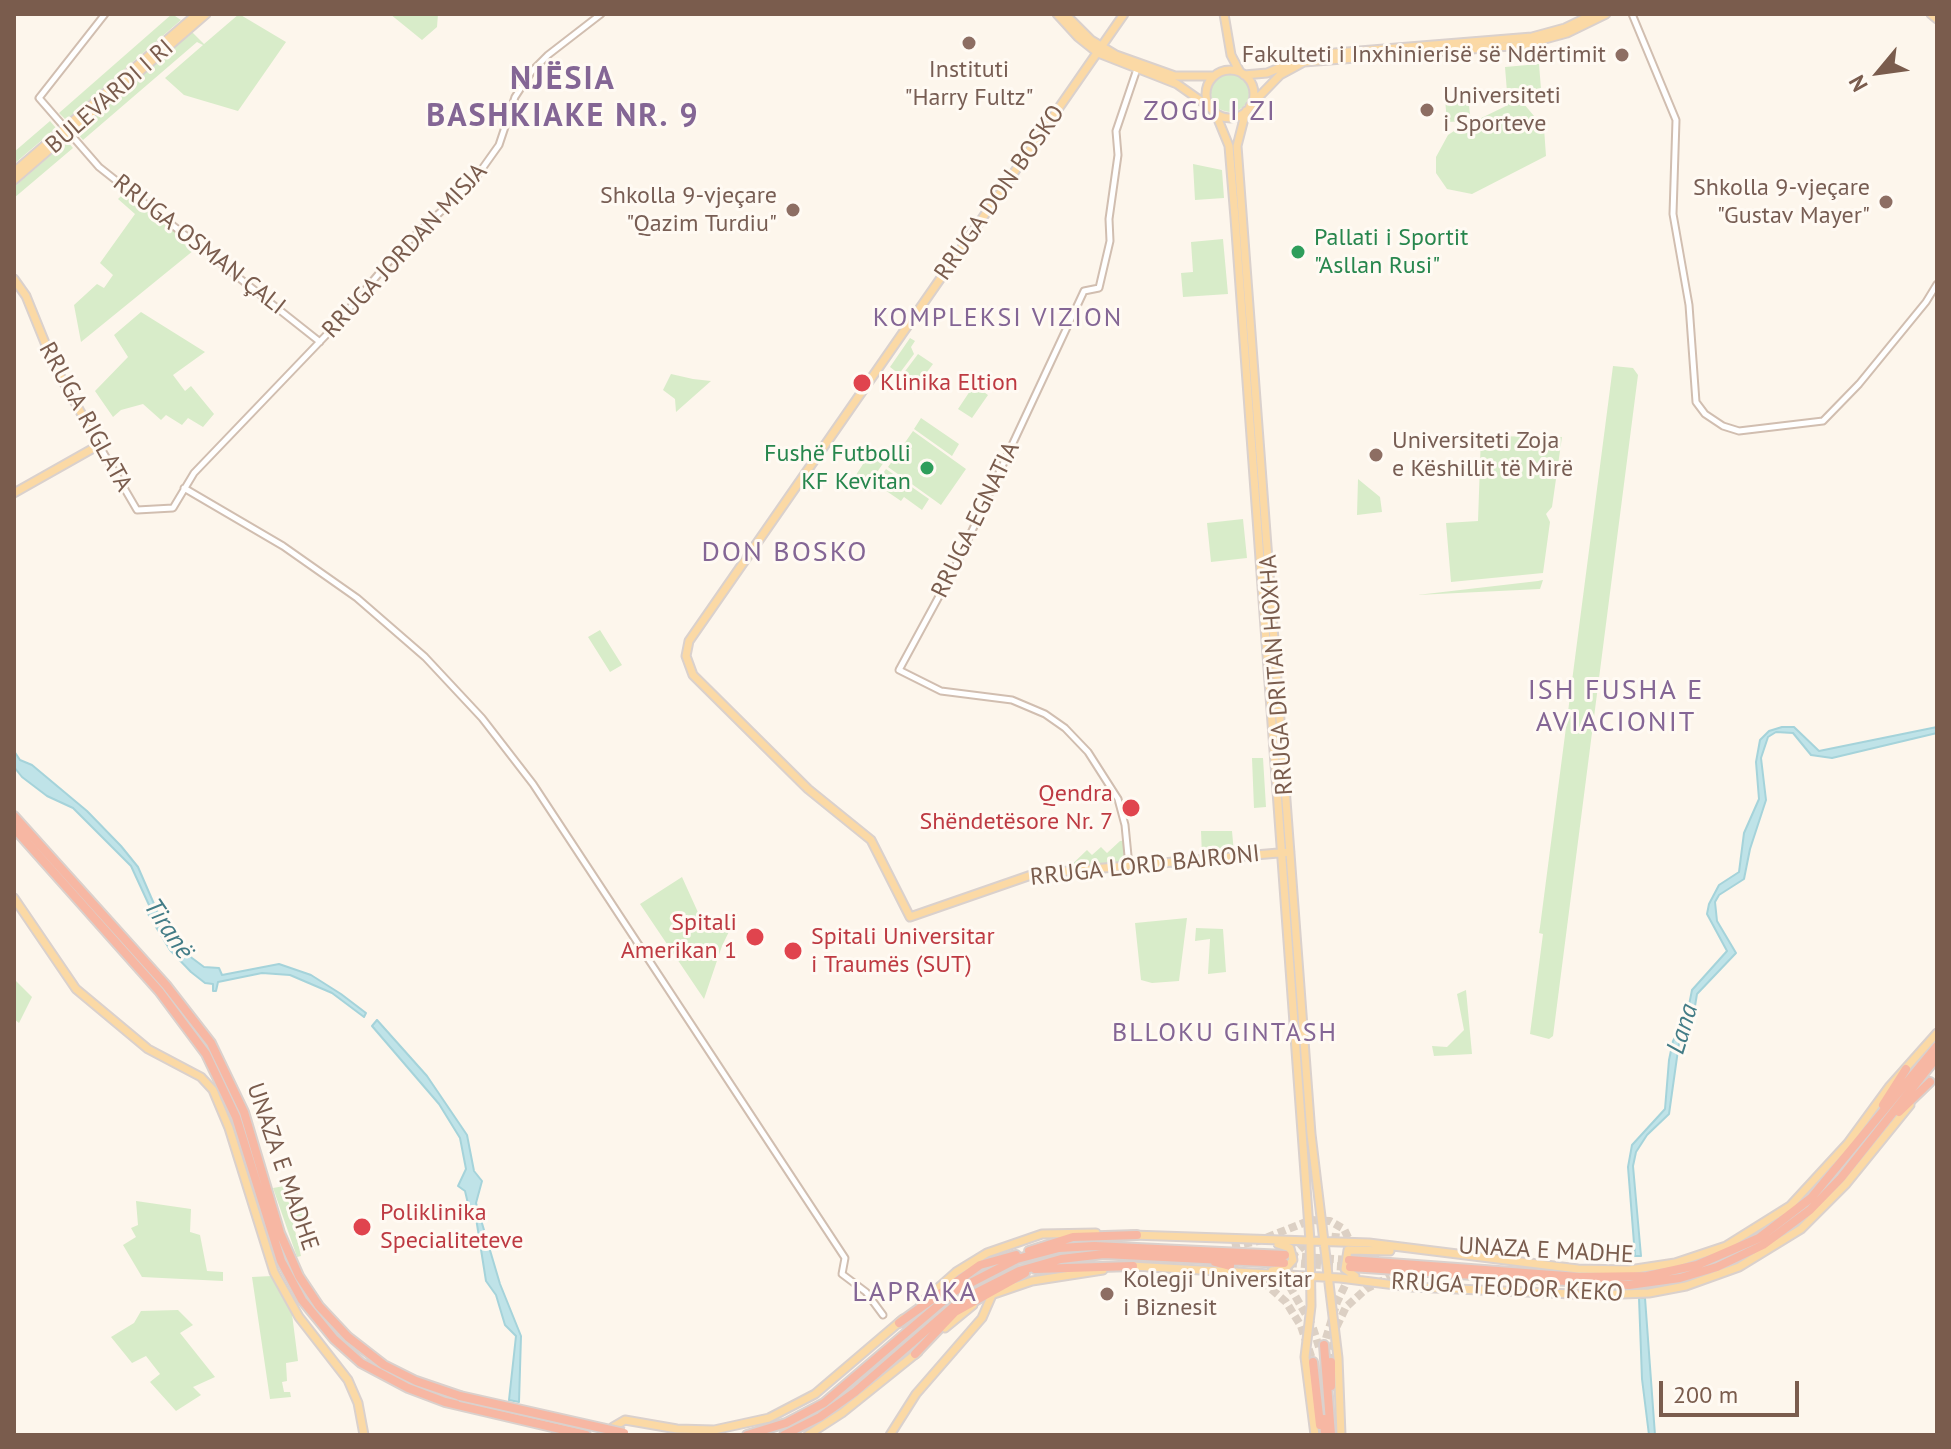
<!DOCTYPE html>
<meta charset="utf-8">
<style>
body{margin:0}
#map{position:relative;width:1951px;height:1449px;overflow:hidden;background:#fdf6ec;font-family:"PT Sans",sans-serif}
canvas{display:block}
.frame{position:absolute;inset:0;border:16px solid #7a5c4d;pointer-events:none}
.north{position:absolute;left:1839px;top:32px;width:80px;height:80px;-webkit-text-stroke:6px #fffaf3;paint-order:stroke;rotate:241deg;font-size:22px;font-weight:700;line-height:32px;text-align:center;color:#7a5c4d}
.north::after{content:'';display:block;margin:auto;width:28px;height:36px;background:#7a5c4d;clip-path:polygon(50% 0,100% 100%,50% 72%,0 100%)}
.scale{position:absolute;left:1659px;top:1381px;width:140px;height:36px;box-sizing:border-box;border:4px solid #7a5c4d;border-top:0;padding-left:10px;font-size:24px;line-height:28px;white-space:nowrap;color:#7a5c4d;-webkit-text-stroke:6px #fffaf3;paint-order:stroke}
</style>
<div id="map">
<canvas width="1951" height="1449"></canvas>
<div class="frame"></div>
<div class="north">N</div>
<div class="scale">200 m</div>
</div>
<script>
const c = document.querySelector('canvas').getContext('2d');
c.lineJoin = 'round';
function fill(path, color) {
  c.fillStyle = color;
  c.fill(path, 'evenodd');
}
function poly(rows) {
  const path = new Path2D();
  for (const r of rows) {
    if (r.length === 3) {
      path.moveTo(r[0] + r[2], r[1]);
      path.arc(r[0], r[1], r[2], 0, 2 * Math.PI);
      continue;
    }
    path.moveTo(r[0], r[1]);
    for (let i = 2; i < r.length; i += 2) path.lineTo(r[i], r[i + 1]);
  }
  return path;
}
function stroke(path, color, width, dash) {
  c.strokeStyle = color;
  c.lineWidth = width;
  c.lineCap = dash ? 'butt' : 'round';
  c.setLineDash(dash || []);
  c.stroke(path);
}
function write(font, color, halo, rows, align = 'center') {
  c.font = font + ' "PT Sans",sans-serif';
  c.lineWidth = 6;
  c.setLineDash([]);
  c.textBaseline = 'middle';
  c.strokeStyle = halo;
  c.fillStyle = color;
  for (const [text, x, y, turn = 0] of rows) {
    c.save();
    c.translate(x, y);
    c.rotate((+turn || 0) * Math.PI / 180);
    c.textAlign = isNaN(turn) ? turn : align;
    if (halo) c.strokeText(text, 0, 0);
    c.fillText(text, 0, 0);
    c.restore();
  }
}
fill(poly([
 [172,14,181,20,66,120,59,113],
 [239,14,286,42,238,111,184,95,165,78,203,45,197,42,83,140,76,132,192,32,204,44],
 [390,14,438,14,437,27,422,40],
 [1539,64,1541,89,1507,92,1505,67],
 [1230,93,19],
 [1468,97,1471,123,1508,105,1507,99,1519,98,1544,128,1546,156,1472,194,1447,189,1436,173,1436,157,1448,135,1469,121,1447,122,1445,99],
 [50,121,56,128,14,164,14,152],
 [67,141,73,148,14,198,14,187],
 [1193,164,1222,170,1224,198,1195,200],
 [127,190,199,246,81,342,74,305,97,284,104,288,113,275,100,263,135,214,118,199],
 [1223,239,1228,294,1183,297,1181,273,1193,272,1191,242],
 [141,312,205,352,173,375,185,391,191,386,214,414,203,427,188,418,182,425,166,415,161,420,143,404,121,410,113,417,95,391,128,357,114,335],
 [910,338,915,341,911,347,914,354,899,374,890,367],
 [918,354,933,364,918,384,903,374],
 [1613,366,1633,368,1638,375,1553,1036,1549,1039,1530,1034,1543,934,1539,933,1540,927],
 [671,374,693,379,711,381,676,412,675,399,663,390],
 [974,385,988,395,972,418,958,409],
 [921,418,959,444,952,456,914,429],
 [913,431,966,469,941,505,888,467],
 [1481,436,1562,437,1552,507,1546,514,1550,522,1543,573,1451,582,1446,523,1478,521],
 [872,450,886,459,869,484,856,475],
 [886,469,929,499,922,510,904,497,901,501,876,484],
 [1358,479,1380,497,1382,512,1357,515],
 [1243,519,1247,558,1211,562,1207,523],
 [1543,580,1540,589,1417,595,1538,581],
 [600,630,622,665,610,672,588,637],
 [1252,758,1263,758,1266,807,1254,808],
 [1201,831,1232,831,1234,853,1202,856],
 [1127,840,1129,866,1065,871,1087,850,1092,855,1101,847,1107,853,1120,841],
 [682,877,706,930,722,925,721,919,738,913,722,946,704,999,640,904],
 [1187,918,1179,981,1152,983,1141,980,1135,923],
 [1196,928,1223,929,1226,972,1208,974,1210,939,1195,941],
 [14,979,32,997,19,1023,14,1019],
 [1466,990,1472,1054,1434,1056,1432,1046,1447,1047,1464,1030,1457,994],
 [296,1184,303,1220,293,1222,301,1256,297,1257,273,1188],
 [136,1201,191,1209,190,1232,200,1235,207,1271,223,1272,223,1281,142,1277,123,1245,136,1237,131,1228,138,1225],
 [272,1276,292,1314,298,1361,286,1363,287,1381,282,1382,284,1392,290,1392,291,1397,270,1399,252,1277],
 [178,1310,193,1325,180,1333,215,1377,193,1387,201,1395,176,1411,150,1382,160,1374,146,1356,132,1363,111,1337,134,1323,141,1311]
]), '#d8ecc9');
const water = poly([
 [1782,727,1794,727,1819,751,1937,727,1937,733,1832,758,1811,755,1793,733,1776,732,1768,737,1761,758,1766,800,1750,849,1744,879,1719,895,1715,902,1717,921,1736,953,1697,994,1693,1018,1679,1043,1669,1114,1647,1135,1636,1152,1633,1166,1641,1256,1635,1256,1628,1167,1632,1145,1665,1109,1669,1060,1673,1041,1687,1015,1692,990,1727,951,1707,914,1709,904,1719,885,1739,872,1744,833,1759,799,1756,762,1760,740,1769,731,1782,727],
 [14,751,20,760,32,765,87,811,121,846,138,867,161,920,178,945,192,958,204,967,219,968,222,975,279,964,311,975,341,994,366,1013,364,1017,332,993,290,975,262,973,218,982,216,991,213,991,213,984,205,983,191,972,170,950,148,914,149,905,131,866,73,808,47,796,22,777,14,767,14,751],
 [377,1020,427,1076,467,1135,474,1171,482,1181,476,1203,500,1284,521,1336,519,1402,509,1400,516,1336,505,1325,496,1295,486,1281,476,1218,470,1212,465,1191,458,1186,466,1169,460,1138,439,1104,372,1026,377,1020],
 [1639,1298,1645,1298,1655,1435,1649,1435,1642,1379,1639,1298]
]);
fill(water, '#bfe3e8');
stroke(water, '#a5d3da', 2);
stroke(poly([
 [1232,1246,1258,1241,1311,1220,1330,1221,1344,1229,1355,1252,1353,1269,1337,1302,1324,1345],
 [1290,1256,1349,1260],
 [1289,1263,1350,1267],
 [1230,1266,1261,1280,1286,1302,1301,1326,1313,1362],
 [1319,1347,1312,1325,1290,1287,1289,1268,1295,1253,1309,1241,1324,1236,1344,1238,1380,1254],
 [1331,1362,1335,1330,1346,1307,1366,1289,1390,1277]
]), '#dcd0c4', 8, [8, 4]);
const minor = poly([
 [105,14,39,98,99,167,320,342],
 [1632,14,1676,120,1673,214,1689,305,1696,402,1705,414,1723,426,1739,431,1823,421,1859,384,1926,302,1937,284],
 [99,445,137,510,173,508,194,473,331,330,399,250,472,183,499,145,515,97,532,71,548,55,601,14],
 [184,488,283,546,357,598,425,657,482,718,533,784,845,1258,842,1274,866,1292,883,1315],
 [1129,866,1125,825,1118,799,1088,752,1065,728,1045,714,1012,700,941,691,899,670,956,565,1084,291,1099,288,1110,241,1109,219,1118,155,1116,131,1137,69]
]);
const major = poly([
 [1057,14,1078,37,1098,53,1177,84,1211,108],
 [1065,14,1091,40,1116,55,1175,76,1214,76],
 [1124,14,689,641,686,656,693,675,808,789,871,840,910,917,1034,874,1290,852],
 [1224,14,1231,55,1240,72],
 [1931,14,1937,19],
 [1230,94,24],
 [1244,75,1267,73,1310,55,1532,37,1565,28,1594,14],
 [1250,106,1280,75,1304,62,1523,45,1567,33,1606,14],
 [1246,111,1237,146,1311,1134,1338,1358,1341,1435],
 [1215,112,1229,146,1235,218,1310,1241,1311,1306,1305,1357,1315,1435],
 [14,172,197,14],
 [14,180,206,14],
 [14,279,26,296,54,365,99,445,14,493],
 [14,898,76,989,148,1049,201,1077,213,1090,229,1128,274,1272,299,1317,348,1380,358,1403,364,1435],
 [1132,1235,1369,1243,1578,1269,1629,1270,1675,1263,1726,1246,1790,1206,1848,1143,1889,1087,1937,1033],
 [1131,1266,1340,1278,1411,1287,1595,1295,1649,1293,1686,1286,1739,1267,1801,1229,1846,1184,1910,1105],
 [1272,1271,1285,1269,1293,1260,1290,1248,1278,1244],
 [1355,1276,1345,1269,1348,1250,1390,1251],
 [994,1294,1032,1281,1103,1270],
 [921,1303,956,1272,987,1253,1042,1234,1096,1233],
 [945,1328,973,1305],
 [609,1435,613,1427,625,1420,677,1429,714,1430,769,1418,815,1394,903,1319],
 [808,1435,842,1413,918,1352],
 [890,1435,916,1394,982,1318,992,1295]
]);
const highway = poly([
 [14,816,166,985,211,1043,244,1112,280,1233,299,1276,319,1306,348,1337,384,1365,416,1381,460,1396],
 [14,828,159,991,206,1054,236,1117,281,1261,302,1300,334,1339,361,1363,408,1388,445,1402,586,1435],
 [1883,1105,1906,1069],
 [1899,1112,1930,1082],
 [1029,1251,1073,1237,1137,1235],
 [1349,1260,1579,1277,1647,1276,1697,1265,1759,1238,1811,1198,1937,1046],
 [1215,1262,1230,1266],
 [1350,1267,1629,1285,1680,1278,1717,1267,1763,1245,1810,1210,1841,1178,1937,1057],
 [1035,1269,1133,1266],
 [899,1323,980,1265,1016,1255],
 [1324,1345,1331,1435],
 [915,1354,955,1312,1025,1273],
 [1313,1362,1320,1425],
 [1331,1362,1331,1386],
 [1324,1419,1325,1435],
 [747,1435,786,1423,824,1403,955,1291,1017,1259,1059,1248,1094,1246,1285,1255],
 [784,1435,820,1417,855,1392,960,1301,1019,1271,1061,1259,1104,1254,1284,1263]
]);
stroke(minor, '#d1beb0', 9);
stroke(major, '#dad1cd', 11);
stroke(highway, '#dad1cd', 12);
stroke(minor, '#fff', 5);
stroke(major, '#fbd9a5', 7);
stroke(highway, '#f7b7a3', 8);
const highwayBridge = poly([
 [460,1396,624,1433]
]);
stroke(highwayBridge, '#dad1cd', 12, []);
stroke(highwayBridge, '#f7b7a3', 8);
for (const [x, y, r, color] of [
 [969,43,8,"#8d6e63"],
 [1622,55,8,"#8d6e63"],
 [1427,110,8,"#8d6e63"],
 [1886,202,8,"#8d6e63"],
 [793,210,8,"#8d6e63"],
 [1298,252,8,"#2e9e5b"],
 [862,383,10,"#e0444e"],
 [1376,455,8,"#8d6e63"],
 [927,468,8,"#2e9e5b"],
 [1131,808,10,"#e0444e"],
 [755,937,10,"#e0444e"],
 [793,951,10,"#e0444e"],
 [362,1227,10,"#e0444e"],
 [1107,1294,8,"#8d6e63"]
]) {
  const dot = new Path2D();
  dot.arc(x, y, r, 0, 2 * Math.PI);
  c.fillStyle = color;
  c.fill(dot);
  stroke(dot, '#fffaf3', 3);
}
write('24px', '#785e54', '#fffaf3', [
 ["Fakulteti i Inxhinierisë së Ndërtimit",1606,55],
 ["Instituti",969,70,"center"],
 ["\"Harry Fultz\"",969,98,"center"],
 ["Universiteti",1443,96,"left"],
 ["i Sporteve",1443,124,"left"],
 ["Shkolla 9-vjeçare",1870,188],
 ["\"Gustav Mayer\"",1870,216],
 ["Shkolla 9-vjeçare",777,196],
 ["\"Qazim Turdiu\"",777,224],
 ["Universiteti Zoja",1392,441,"left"],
 ["e Këshillit të Mirë",1392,469,"left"],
 ["Kolegji Universitar",1123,1280,"left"],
 ["i Biznesit",1123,1308,"left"]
], 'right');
write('24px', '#7a5c4d', '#fffaf3', [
 ["BULEVARDI I RI",110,97,-41],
 ["RRUGA DON BOSKO",1000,193,-55],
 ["RRUGA OSMAN ÇALI",199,245,38],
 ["RRUGA JORDAN MISJA",405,251,-47],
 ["RRUGA RIGLATA",85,417,61],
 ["RRUGA EGNATIA",976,520,-64],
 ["RRUGA DRITAN HOXHA",1277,675,-94],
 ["RRUGA LORD BAJRONI",1145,866,-6],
 ["UNAZA E MADHE",282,1167,71],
 ["UNAZA E MADHE",1546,1251,3],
 ["RRUGA TEODOR KEKO",1507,1288,3]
]);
write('24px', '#27864d', '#fffaf3', [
 ["Pallati i Sportit",1314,238],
 ["\"Asllan Rusi\"",1314,266],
 ["Fushë Futbolli",911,454,"right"],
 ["KF Kevitan",911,482,"right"]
], 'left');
write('24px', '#be3a42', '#fffaf3', [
 ["Klinika Eltion",880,383],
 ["Qendra",1113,794,"right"],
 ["Shëndetësore Nr. 7",1113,822,"right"],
 ["Spitali",737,923,"right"],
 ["Amerikan 1",737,951,"right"],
 ["Spitali Universitar",811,937],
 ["i Traumës (SUT)",811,965],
 ["Poliklinika",380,1213],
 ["Specialiteteve",380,1241]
], 'left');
c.letterSpacing = '2px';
write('26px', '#846695', '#fffaf3', [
 ["KOMPLEKSI VIZION",998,319],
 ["BLLOKU GINTASH",1225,1034]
]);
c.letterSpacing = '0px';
write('italic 26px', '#437c86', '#fffaf3', [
 ["Tiranë",168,929,56],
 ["Lana",1683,1029,-73]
]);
c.letterSpacing = '2px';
write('28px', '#846695', '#fffaf3', [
 ["ZOGU I ZI",1210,112],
 ["DON BOSKO",785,553],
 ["ISH FUSHA E",1616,691],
 ["AVIACIONIT",1616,723],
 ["LAPRAKA",915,1293]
]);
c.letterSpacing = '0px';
c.letterSpacing = '2px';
write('bold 32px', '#846695', '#fffaf3', [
 ["NJËSIA",563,80],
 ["BASHKIAKE NR. 9",563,117]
]);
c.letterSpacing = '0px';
</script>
